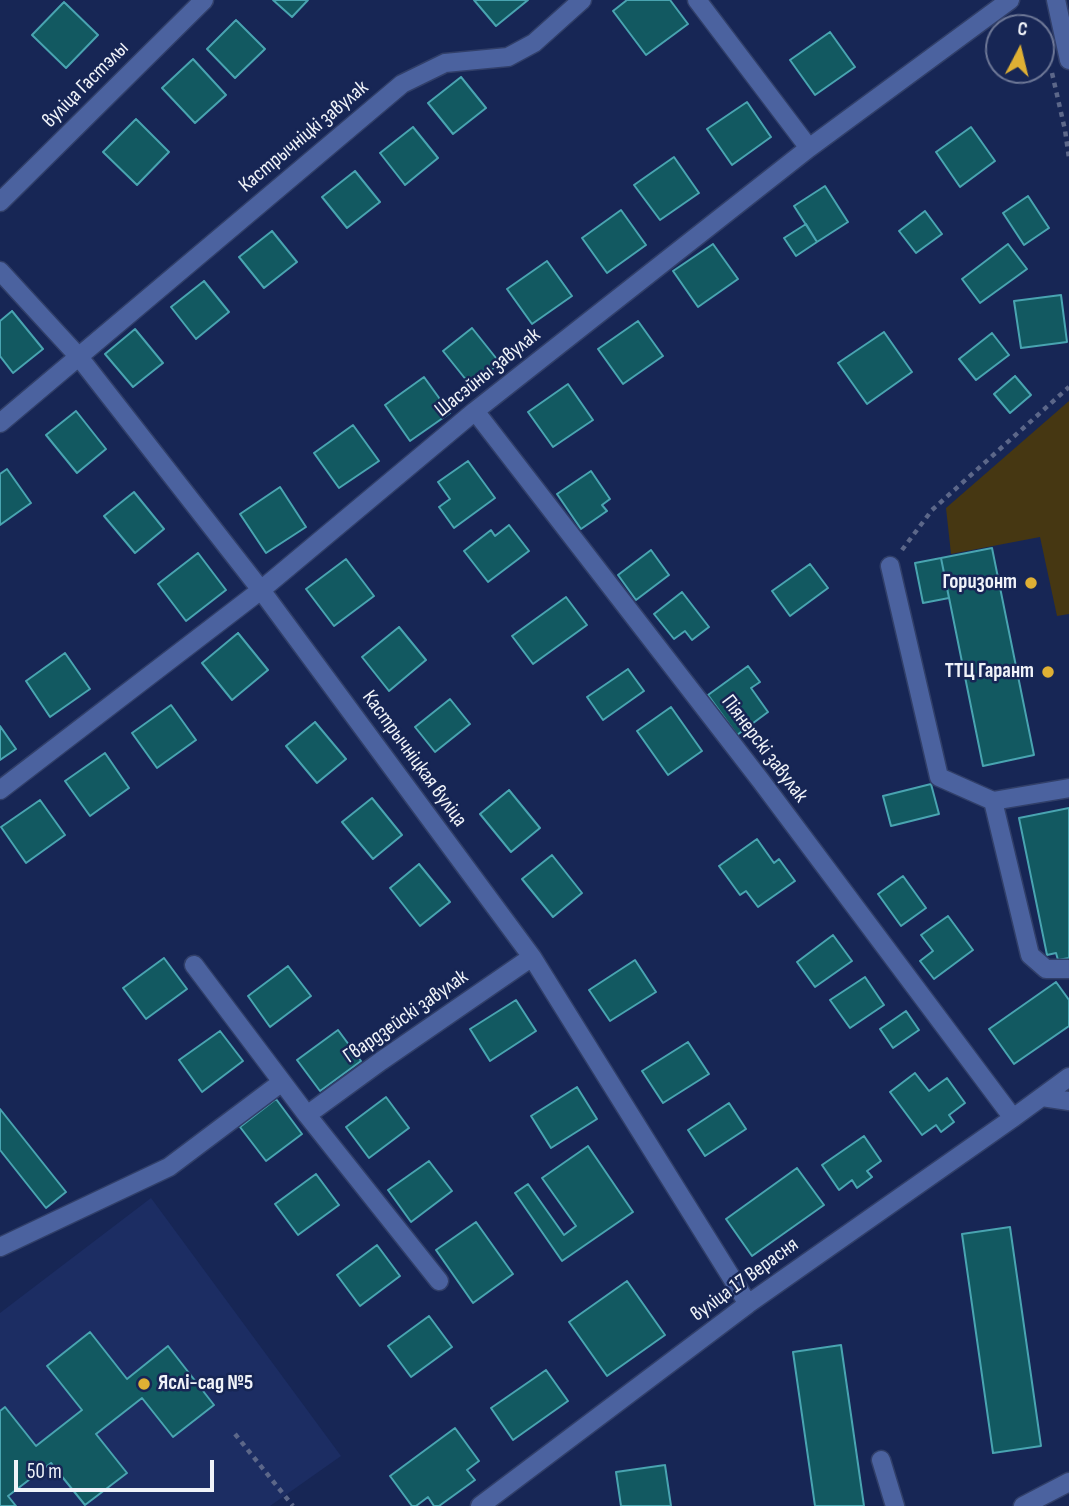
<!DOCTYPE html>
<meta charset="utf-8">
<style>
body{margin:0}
#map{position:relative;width:1069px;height:1506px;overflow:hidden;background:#172655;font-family:"Sofia Sans Condensed",sans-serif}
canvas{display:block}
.north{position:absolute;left:985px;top:14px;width:70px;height:70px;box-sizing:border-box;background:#172655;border:2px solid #6e7897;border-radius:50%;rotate:7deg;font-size:19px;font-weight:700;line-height:28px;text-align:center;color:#f0f3f9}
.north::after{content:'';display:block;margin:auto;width:24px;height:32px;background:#dfb034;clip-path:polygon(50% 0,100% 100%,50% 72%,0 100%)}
.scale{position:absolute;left:14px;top:1460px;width:200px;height:32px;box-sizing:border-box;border:4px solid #f0f3f9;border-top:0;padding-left:9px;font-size:21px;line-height:24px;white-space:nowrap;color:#f0f3f9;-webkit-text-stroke:5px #172655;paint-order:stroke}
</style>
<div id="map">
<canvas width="1069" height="1506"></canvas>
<div class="north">С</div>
<div class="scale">50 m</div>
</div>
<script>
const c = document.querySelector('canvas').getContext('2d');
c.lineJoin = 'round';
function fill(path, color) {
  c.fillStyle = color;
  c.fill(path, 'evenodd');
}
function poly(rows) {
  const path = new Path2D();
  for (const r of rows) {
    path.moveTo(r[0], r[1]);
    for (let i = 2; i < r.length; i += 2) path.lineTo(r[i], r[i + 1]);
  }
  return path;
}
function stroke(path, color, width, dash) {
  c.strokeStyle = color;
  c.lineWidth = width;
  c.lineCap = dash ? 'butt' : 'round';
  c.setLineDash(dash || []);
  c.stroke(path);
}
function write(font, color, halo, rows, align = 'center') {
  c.font = font + ' "Sofia Sans Condensed",sans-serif';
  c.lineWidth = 5;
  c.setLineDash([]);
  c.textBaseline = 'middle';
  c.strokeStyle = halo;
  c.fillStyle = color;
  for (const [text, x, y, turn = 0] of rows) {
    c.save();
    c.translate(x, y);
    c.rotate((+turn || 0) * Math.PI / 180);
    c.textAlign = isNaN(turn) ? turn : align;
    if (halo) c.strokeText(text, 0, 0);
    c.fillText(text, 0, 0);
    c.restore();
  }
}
fill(poly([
 [151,1198,341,1456,270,1506,0,1506,0,1313]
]), '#1c2d63');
fill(poly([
 [1069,401,1069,614,1057,616,1040,537,951,554,946,508]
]), '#463712');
const building = poly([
 [273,0,308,0,292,17,273,0],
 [474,0,528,0,496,26,474,0],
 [627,0,670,0,688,24,646,55,613,11,627,0],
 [64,2,98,35,66,68,32,35,64,2],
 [236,20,265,49,235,78,207,49,236,20],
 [830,32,855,67,815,95,790,60,830,32],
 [193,59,226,95,195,123,162,88,193,59],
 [461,77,486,108,453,134,428,103,461,77],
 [747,102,771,137,732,165,707,129,747,102],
 [136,119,169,152,137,185,103,152,136,119],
 [413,127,438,158,405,185,380,153,413,127],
 [971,127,995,161,960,187,936,152,971,127],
 [674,157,699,193,660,220,634,185,674,157],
 [355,171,380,202,347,228,322,197,355,171],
 [825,186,848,222,817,242,794,206,825,186],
 [1028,196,1049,228,1024,245,1003,213,1028,196],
 [621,210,646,245,607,273,582,238,621,210],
 [925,211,942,234,916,253,899,231,925,211],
 [806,224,817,242,796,256,784,238,806,224],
 [272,231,297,262,264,288,239,257,272,231],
 [713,244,738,279,698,307,673,271,713,244],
 [1008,244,1027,269,980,303,962,279,1008,244],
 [547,261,572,296,532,324,507,289,547,261],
 [204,281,229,312,196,339,171,307,204,281],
 [1061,295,1067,342,1021,348,1014,301,1061,295],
 [12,311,43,349,13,373,0,356,0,321,12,311],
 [638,321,663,356,623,384,598,349,638,321],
 [472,328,500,363,471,386,443,351,472,328],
 [135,329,163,363,133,387,105,354,135,329],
 [884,332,912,372,867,404,838,363,884,332],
 [992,333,1009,355,976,380,959,359,992,333],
 [1015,376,1031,395,1010,413,994,394,1015,376],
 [424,377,450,413,410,441,385,405,424,377],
 [568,384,593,420,553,447,528,412,568,384],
 [76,411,106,449,77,473,46,435,76,411],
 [353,425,379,461,339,488,314,453,353,425],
 [468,461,495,498,454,528,439,507,450,499,438,482,468,461],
 [7,469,31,503,0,525,0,474,7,469],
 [591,471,610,499,602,505,607,511,581,529,557,494,591,471],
 [280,487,306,527,266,553,240,514,280,487],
 [134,492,164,529,135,553,104,516,134,492],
 [509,525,529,551,488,582,464,551,491,530,495,536,509,525],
 [992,548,1034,755,983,766,941,558,992,548],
 [651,550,669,575,636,600,618,575,651,550],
 [198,553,226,590,186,621,158,584,198,553],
 [941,558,949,598,923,603,915,563,941,558],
 [346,559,374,596,334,626,306,589,346,559],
 [810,564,828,588,790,616,772,591,810,564],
 [682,592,709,627,692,640,685,631,674,639,654,614,682,592],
 [566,597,587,625,533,664,512,636,566,597],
 [399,627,426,660,389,691,362,657,399,627],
 [238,633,268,670,232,700,202,663,238,633],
 [65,653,90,689,50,717,26,681,65,653],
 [748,666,760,682,751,688,768,712,737,735,708,695,748,666],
 [628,669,644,691,603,720,587,697,628,669],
 [450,699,470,724,435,752,415,727,450,699],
 [171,705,196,740,157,768,132,733,171,705],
 [671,707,702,751,668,775,637,731,671,707],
 [315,722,346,759,317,783,286,746,315,722],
 [0,726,16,749,0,760,0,726],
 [105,753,129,788,90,816,65,781,105,753],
 [931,784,939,814,891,826,883,796,931,784],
 [509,790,540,828,511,852,480,814,509,790],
 [372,798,402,835,373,859,342,822,372,798],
 [40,800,65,835,26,863,1,827,40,800],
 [1069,808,1069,958,1058,960,1056,953,1047,955,1019,818,1069,808],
 [757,839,774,863,779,859,795,881,758,907,746,891,740,895,719,866,757,839],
 [552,855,582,893,553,917,522,879,552,855],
 [419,864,450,902,420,926,390,888,419,864],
 [903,876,926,908,901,926,878,894,903,876],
 [948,916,973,950,934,979,920,961,933,951,921,935,948,916],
 [833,935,852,961,815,987,797,962,833,935],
 [164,958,187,989,146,1019,123,988,164,958],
 [635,960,656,992,610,1021,589,990,635,960],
 [288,966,311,996,270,1027,248,996,288,966],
 [865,977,884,1005,850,1028,830,1000,865,977],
 [1056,982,1069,1000,1069,1026,1014,1064,989,1029,1056,982],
 [516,1000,536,1031,490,1061,470,1029,516,1000],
 [906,1011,919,1030,893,1048,880,1029,906,1011],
 [338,1030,361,1061,320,1091,297,1060,338,1030],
 [220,1031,243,1061,202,1092,179,1060,220,1031],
 [688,1042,709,1074,663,1103,642,1071,688,1042],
 [915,1073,929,1091,947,1078,965,1103,949,1115,954,1122,941,1132,936,1125,922,1135,890,1092,915,1073],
 [577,1087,597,1119,551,1148,531,1116,577,1087],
 [386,1097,409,1128,369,1158,346,1127,386,1097],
 [276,1099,302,1134,266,1161,240,1127,276,1099],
 [729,1103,746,1129,705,1156,688,1130,729,1103],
 [0,1109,66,1192,46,1208,0,1150,0,1109],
 [864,1136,881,1161,867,1171,872,1177,857,1188,852,1180,839,1190,822,1165,864,1136],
 [588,1146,633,1212,562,1261,515,1193,528,1184,564,1235,576,1226,542,1178,588,1146],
 [429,1161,452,1191,411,1222,388,1190,429,1161],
 [797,1168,824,1205,752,1256,726,1219,797,1168],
 [316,1174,339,1205,298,1235,275,1204,316,1174],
 [476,1222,513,1274,473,1303,436,1250,476,1222],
 [1010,1227,1041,1446,993,1453,962,1234,1010,1227],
 [377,1245,400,1276,360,1306,337,1275,377,1245],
 [627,1281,665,1335,607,1376,569,1322,627,1281],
 [429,1316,452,1347,411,1377,388,1346,429,1316],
 [90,1332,127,1379,168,1346,214,1405,173,1437,142,1398,96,1434,127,1473,85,1505,51,1463,8,1496,16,1506,0,1506,0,1411,5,1407,36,1446,82,1410,47,1366,90,1332],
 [841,1345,864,1506,815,1506,793,1352,841,1345],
 [546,1370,568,1401,513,1440,491,1408,546,1370],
 [455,1428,479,1461,467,1470,475,1480,439,1506,434,1506,428,1497,416,1506,412,1506,390,1476,455,1428],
 [665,1465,671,1506,621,1506,616,1472,665,1465]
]);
fill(building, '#125961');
stroke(building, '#49a4b1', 2);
const minor = poly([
 [697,0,809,148],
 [1056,0,1069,60],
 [0,202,204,0],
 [0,271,79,357,261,590,532,957,748,1304],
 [475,411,761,781,1013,1118],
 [0,423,402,84,445,63,508,57,534,43,582,0],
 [890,566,939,777,993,801,1069,788],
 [0,790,261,590,475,411,809,148,1010,0],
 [993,801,1030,955,1046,969,1069,969],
 [194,965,307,1115,439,1281],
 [1042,1097,1069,1101],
 [307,1115,381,1061,532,957],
 [0,1247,169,1167,282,1082],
 [881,1460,895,1506],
 [480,1506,748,1304,1013,1118,1069,1077],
 [1023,1506,1069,1482]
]);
stroke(minor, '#313f69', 21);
stroke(poly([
 [1052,73,1065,130,1069,158],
 [902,550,932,510,1069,387],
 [235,1434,293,1506]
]), '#5c6789', 4.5, [5, 5]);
stroke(minor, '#4b629f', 18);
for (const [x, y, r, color] of [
 [1031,583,7,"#dfb034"],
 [1048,672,7,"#dfb034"],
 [144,1384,7,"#dfb034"]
]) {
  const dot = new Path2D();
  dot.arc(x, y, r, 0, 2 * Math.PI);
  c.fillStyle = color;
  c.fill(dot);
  stroke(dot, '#172655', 2.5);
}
write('21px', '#f0f3f9', '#172655', [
 ["вуліца Гастэлы",86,85,-45],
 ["Кастрычніцкі завулак",304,137,-40],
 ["Шасэйны завулак",488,373,-39],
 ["Піянерскі завулак",764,749,53],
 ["Кастрычніцкая вуліца",414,759,54],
 ["Гвардзейскі завулак",406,1017,-35],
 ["вуліца 17 Верасня",745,1280,-36]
]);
write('bold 21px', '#f0f3f9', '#172655', [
 ["Горизонт",1017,583],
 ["ТТЦ Гарант",1034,672],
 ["Яслі-сад №5",158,1384,"left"]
], 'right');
</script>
